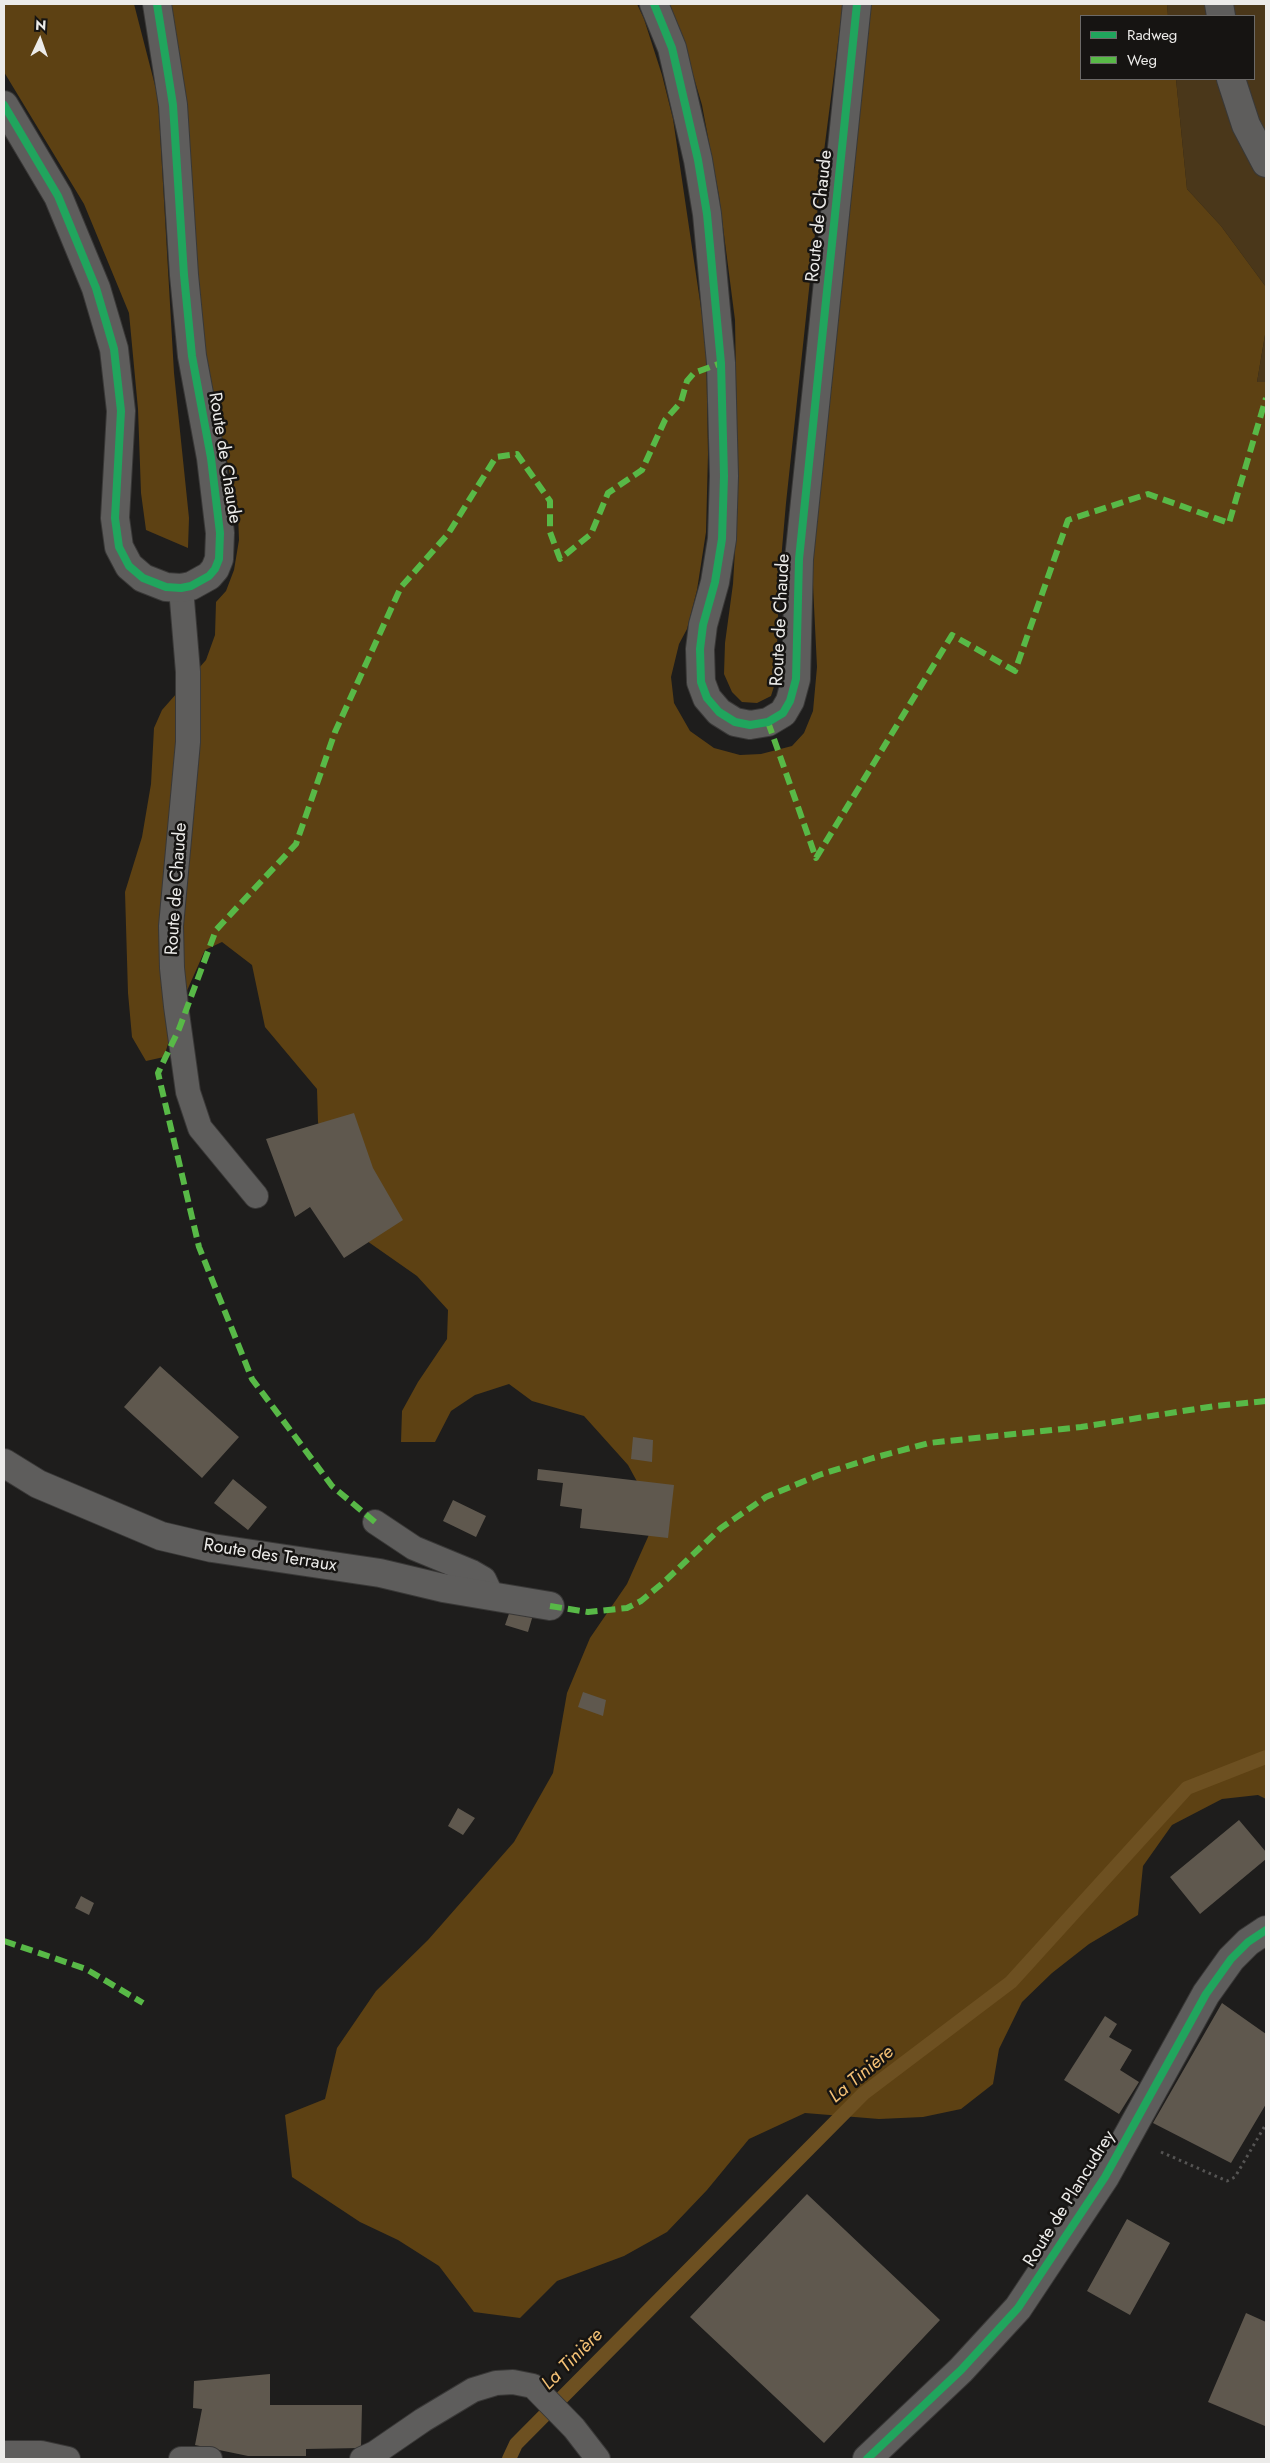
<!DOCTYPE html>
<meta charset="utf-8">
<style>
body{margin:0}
#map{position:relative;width:1270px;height:2463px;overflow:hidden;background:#1e1d1c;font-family:Jost,sans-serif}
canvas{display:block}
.frame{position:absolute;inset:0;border:5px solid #ecebe9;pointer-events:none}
.legend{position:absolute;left:1080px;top:15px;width:175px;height:65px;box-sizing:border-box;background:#161412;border:1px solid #6c6a68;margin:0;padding:6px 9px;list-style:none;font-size:15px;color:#ecebe9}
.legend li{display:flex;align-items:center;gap:10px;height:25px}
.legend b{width:25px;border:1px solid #6c6a68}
.north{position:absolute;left:15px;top:15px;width:50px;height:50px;-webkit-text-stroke:4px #161412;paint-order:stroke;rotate:3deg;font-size:14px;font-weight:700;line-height:20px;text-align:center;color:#ecebe9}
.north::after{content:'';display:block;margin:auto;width:18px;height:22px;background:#ecebe9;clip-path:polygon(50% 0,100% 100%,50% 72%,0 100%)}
</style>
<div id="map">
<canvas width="1270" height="2463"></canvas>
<div class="frame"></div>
<ul class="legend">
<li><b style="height:6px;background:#20a55d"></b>Radweg</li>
<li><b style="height:6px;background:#58b947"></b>Weg</li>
</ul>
<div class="north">N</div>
</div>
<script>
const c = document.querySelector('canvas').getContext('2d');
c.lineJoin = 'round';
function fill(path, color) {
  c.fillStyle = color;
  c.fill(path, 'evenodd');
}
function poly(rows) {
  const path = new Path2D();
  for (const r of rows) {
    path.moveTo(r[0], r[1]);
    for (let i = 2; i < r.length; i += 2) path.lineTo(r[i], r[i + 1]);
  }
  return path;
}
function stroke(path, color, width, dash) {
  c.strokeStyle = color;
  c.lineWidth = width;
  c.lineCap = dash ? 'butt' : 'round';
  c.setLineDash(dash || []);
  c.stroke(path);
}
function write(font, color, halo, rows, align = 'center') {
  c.font = font + ' Jost,sans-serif';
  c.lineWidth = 5;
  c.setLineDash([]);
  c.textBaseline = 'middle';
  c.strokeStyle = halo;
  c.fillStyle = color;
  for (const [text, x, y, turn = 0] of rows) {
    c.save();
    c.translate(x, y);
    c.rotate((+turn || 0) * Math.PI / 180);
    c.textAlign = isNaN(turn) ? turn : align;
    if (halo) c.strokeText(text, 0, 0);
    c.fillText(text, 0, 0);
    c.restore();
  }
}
fill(poly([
 [1167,4,1266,4,1266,287,1221,226,1187,189,1176,79,1254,79,1254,16,1168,16],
 [1266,329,1266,382,1257,382]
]), '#4a371a');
fill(poly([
 [4,4,134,4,158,97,174,373,189,518,188,548,146,530,141,493,138,409,129,313,84,204,4,72],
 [170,4,637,4,644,19,662,75,673,119,706,342,708,454,706,532,697,590,687,629,679,644,671,677,674,703,690,731,714,748,740,755,761,754,792,746,804,733,813,711,817,667,811,545,856,151,870,4,1167,4,1168,16,1081,16,1081,79,1176,79,1187,189,1221,226,1266,287,1266,329,1257,382,1266,382,1266,1799,1258,1795,1222,1799,1172,1825,1143,1866,1138,1915,1089,1944,1052,1973,1022,2002,999,2049,993,2084,961,2109,923,2117,879,2119,805,2113,749,2139,707,2190,667,2232,624,2256,557,2281,520,2318,474,2312,439,2266,398,2240,360,2222,292,2177,285,2115,325,2099,337,2048,376,1991,428,1940,514,1842,553,1773,567,1693,590,1638,627,1584,652,1528,640,1487,628,1465,584,1416,532,1401,509,1384,475,1395,451,1411,435,1442,401,1442,402,1411,418,1382,447,1339,448,1310,417,1276,367,1241,327,1154,318,1122,317,1089,265,1027,252,965,222,942,205,950,178,1011,164,1057,146,1061,132,1037,128,993,125,892,142,837,151,784,154,728,162,710,206,660,215,635,216,602,226,591,234,570,239,540,238,512,204,353],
 [667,4,843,4,823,159,786,503,779,583,776,680,771,696,757,703,742,702,732,692,724,674,725,643,733,584,738,498,735,320,719,196,702,105,683,41]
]), '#5d4113');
stroke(poly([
 [509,2459,516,2444,863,2094,1011,1982,1187,1788,1266,1757]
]), '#6d5021', 14);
fill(poly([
 [354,1113,373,1168,403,1220,344,1258,310,1207,295,1217,266,1139],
 [160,1366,239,1437,202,1478,124,1407],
 [633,1437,653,1440,652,1462,631,1459],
 [538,1469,674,1485,668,1538,580,1528,582,1509,560,1506,563,1483,537,1480],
 [233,1479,267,1507,248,1530,214,1503],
 [453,1500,486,1516,476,1537,443,1521],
 [511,1608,533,1615,528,1632,505,1625],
 [583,1692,606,1700,603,1716,578,1707],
 [458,1808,475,1818,463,1835,448,1826],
 [1239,1820,1266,1852,1266,1859,1200,1914,1170,1877],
 [81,1896,94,1903,89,1915,75,1908],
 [1222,2003,1266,2034,1266,2104,1231,2163,1153,2123],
 [1105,2016,1117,2024,1109,2037,1132,2050,1120,2070,1139,2082,1119,2114,1064,2080],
 [807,2194,940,2320,824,2443,690,2317],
 [1127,2219,1170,2243,1130,2315,1087,2291],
 [1246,2313,1266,2322,1265,2426,1208,2402],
 [270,2374,270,2405,362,2405,361,2448,306,2449,306,2456,248,2456,195,2445,202,2409,193,2408,194,2381]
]), '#5f584e');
const lane = poly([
 [181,588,188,672,188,742,171,926,172,968,176,1006,188,1092,200,1128,256,1196],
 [375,1522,414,1548,472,1572,484,1579,492,1596],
 [4,2453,41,2453,68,2459],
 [181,2459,210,2459],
 [362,2459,375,2453,423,2420,473,2390,496,2383,513,2382,533,2386,574,2428,598,2459]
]);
const street = poly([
 [654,4,672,48,698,160,707,214,721,363,724,476,722,539,715,582,703,625,700,649,701,682,707,698,719,712,735,722,750,725,768,722,783,713,790,701,796,679,799,559,857,4],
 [1219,4,1221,16],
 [1231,79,1246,125,1266,163],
 [4,105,58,196,96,288,114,349,121,411,115,518,119,547,129,566,143,578,166,587,181,588,191,586,209,576,215,569,219,559,220,533,211,458,192,356,184,275,173,105,157,4],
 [4,1463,38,1484,161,1536,212,1548,380,1573,443,1588,550,1606],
 [867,2459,961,2370,1018,2308,1105,2177,1206,1994,1231,1959,1248,1942,1266,1930]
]);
stroke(lane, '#393837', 26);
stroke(street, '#393837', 30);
stroke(poly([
 [1161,2152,1227,2181,1235,2177,1266,2124]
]), '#555453', 3, [2.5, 4]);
stroke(lane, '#5e5d5c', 24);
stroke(street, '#5e5d5c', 28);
stroke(poly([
 [768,722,816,858,952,635,1015,671,1068,520,1148,494,1229,523,1266,398],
 [375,1522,332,1486,252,1379,199,1247,158,1073,179,1029,216,930,296,844,335,732,401,587,448,534,496,457,517,454,550,501,550,532,560,559,591,534,608,493,642,470,665,420,681,402,687,381,694,373,721,363],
 [550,1606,588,1612,627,1608,641,1601,664,1582,721,1528,766,1497,819,1475,873,1458,929,1443,1081,1427,1215,1406,1266,1401],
 [4,1941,86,1969,143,2003]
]), '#58b947', 6, [12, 6]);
stroke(poly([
 [654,4,672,48,698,160,707,214,721,363,724,476,722,539,715,582,703,625,700,649,701,682,707,698,719,712,735,722,750,725,768,722,783,713,790,701,796,679,799,559,857,4],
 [4,105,58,196,96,288,114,349,121,411,115,518,119,547,129,566,143,578,166,587,181,588,191,586,209,576,215,569,219,559,220,533,211,458,192,356,184,275,173,105,157,4],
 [867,2459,961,2370,1018,2308,1105,2177,1206,1994,1231,1959,1248,1942,1266,1930]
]), '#20a55d', 8);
write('18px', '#ecebe9', '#161412', [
 ["Route de Chaude",820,216,-84],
 ["Route de Chaude",224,458,81],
 ["Route de Chaude",781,620,-87],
 ["Route de Chaude",177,889,-86],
 ["Route des Terraux",270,1556,9],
 ["Route de Plancudrey",1070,2199,-58]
]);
write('italic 19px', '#f3c075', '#161412', [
 ["La Tinière",862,2075,-40],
 ["La Tinière",573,2360,-45]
]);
</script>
